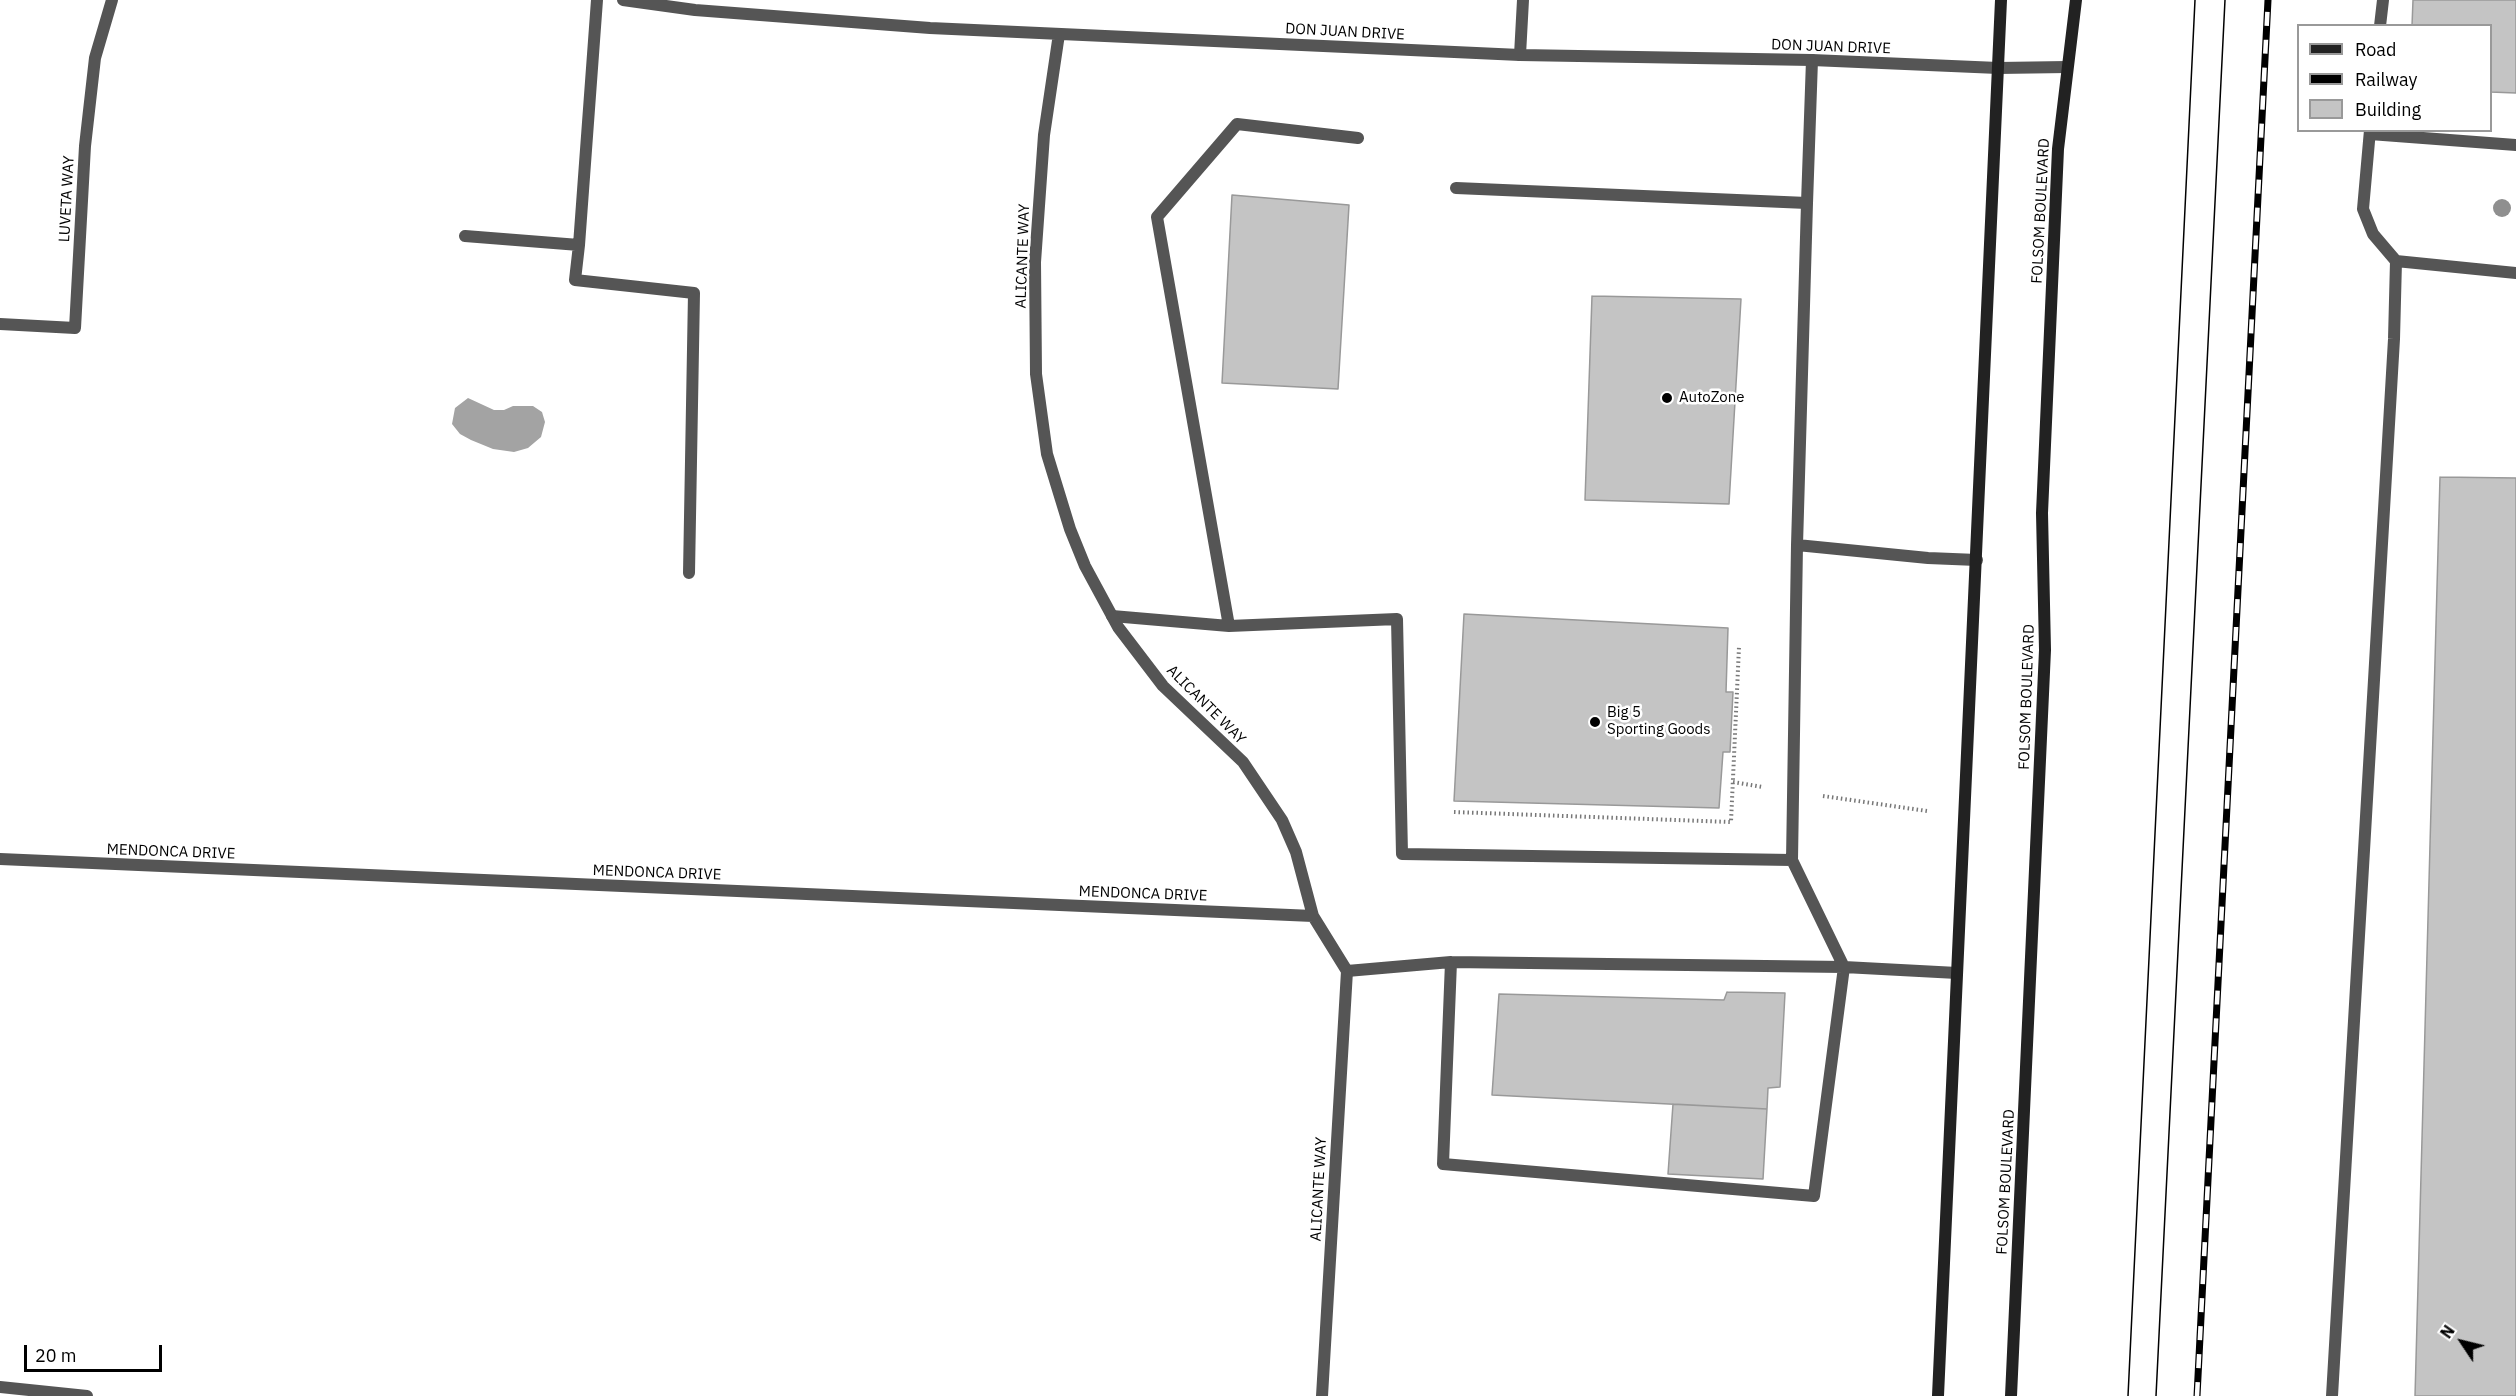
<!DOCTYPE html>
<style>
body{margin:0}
#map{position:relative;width:2516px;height:1396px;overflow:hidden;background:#fff;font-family:"IBM Plex Sans",sans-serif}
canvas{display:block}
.legend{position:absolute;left:2297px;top:24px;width:195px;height:108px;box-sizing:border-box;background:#fff;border:2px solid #999;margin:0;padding:8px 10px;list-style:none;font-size:18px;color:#000}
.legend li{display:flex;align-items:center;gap:12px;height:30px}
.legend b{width:30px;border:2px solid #999}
.north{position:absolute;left:2432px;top:1312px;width:60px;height:60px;-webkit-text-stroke:4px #fff;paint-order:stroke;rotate:305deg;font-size:16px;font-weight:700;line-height:24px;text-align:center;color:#000}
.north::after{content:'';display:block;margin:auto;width:21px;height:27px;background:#000;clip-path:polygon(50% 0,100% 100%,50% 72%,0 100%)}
.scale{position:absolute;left:24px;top:1345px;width:138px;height:27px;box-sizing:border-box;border:3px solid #000;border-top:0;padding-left:8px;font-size:18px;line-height:21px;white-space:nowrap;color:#000;-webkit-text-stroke:4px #fff;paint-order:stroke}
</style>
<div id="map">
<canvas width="2516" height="1396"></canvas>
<ul class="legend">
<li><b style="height:8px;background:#222"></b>Road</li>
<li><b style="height:8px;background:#000"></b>Railway</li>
<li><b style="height:16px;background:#c4c4c4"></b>Building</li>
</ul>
<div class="north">N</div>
<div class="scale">20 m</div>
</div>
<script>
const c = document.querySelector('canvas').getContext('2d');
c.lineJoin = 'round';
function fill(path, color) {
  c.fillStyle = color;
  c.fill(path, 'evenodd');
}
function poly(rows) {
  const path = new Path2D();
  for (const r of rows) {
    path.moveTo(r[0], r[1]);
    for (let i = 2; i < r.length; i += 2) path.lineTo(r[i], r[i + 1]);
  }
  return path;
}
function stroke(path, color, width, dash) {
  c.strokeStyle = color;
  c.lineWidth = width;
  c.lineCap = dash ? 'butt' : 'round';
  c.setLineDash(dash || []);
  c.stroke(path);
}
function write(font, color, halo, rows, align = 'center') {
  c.font = font + ' "IBM Plex Sans",sans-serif';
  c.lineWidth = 5;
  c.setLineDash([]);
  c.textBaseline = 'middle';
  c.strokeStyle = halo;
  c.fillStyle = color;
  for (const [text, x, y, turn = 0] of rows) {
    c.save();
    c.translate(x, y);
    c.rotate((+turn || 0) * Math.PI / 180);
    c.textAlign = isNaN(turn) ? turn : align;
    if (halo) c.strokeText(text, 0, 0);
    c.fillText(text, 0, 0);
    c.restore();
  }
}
fill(poly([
 [468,398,494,410,504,410,513,406,533,406,542,412,545,422,541,437,528,448,514,452,493,449,471,440,460,434,452,424,455,408]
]), '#a3a3a3');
const building = poly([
 [2413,0,2516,0,2516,93,2490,92,2490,26,2412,26,2413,0],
 [1232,195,1349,205,1338,389,1222,383,1232,195],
 [1592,296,1741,299,1729,504,1585,500,1592,296],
 [2440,477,2516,478,2516,1396,2415,1396,2440,477],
 [1464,614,1728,628,1726,692,1733,692,1730,752,1723,752,1719,808,1454,801,1464,614],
 [1727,992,1785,993,1780,1087,1768,1088,1767,1109,1492,1095,1499,994,1724,1000,1727,992],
 [1673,1104,1767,1109,1763,1179,1668,1174,1673,1104]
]);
fill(building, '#c4c4c4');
stroke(building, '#999', 1.5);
stroke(poly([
 [1733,782,1762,787],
 [1823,796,1927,811],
 [1454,812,1731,822,1739,647]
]), '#777', 4, [1.5, 3]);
stroke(poly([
 [2380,26,2383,0],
 [1520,55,1523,0],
 [2370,134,2516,145],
 [1456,188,1807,203,1797,545,1928,558,1977,560],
 [1807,203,1812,60],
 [465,236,579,245,597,0],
 [579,245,575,280,694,293,689,573],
 [2396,261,2516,273],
 [1112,616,1229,626,1397,619,1402,854,1792,860],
 [1229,626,1157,217,1237,124,1358,138],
 [1451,962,1443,1164,1814,1196,1844,967,1792,860,1797,545],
 [1347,971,1451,962,1844,967,1957,973],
 [2332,1396,2394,339,2396,261,2373,234,2363,209,2370,130]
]), '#555', 12);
stroke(poly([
 [623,0,695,10,930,28,1520,55,1812,60,1998,68,2067,67],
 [1059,34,1044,135,1035,262,1036,374,1047,454,1070,529,1085,566,1118,627,1163,686,1243,762,1282,820,1296,852,1313,916,1347,971,1322,1396],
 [0,324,75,328,85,146,95,58,112,0],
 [0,859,1313,916],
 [0,1387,87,1396]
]), '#555', 12);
stroke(poly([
 [1938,1396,2001,0],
 [2011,1396,2045,650,2042,513,2058,149,2076,0]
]), '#222', 12);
stroke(poly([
 [2128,1396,2195,0],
 [2156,1396,2225,0]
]), '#000', 1.5);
const rail = poly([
 [2197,1396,2268,0]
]);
stroke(rail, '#000', 7);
stroke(rail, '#fff', 4.5, [14]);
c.fillStyle = '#8f8f8f';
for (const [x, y] of [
 [2502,208]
]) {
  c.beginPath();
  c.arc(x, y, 9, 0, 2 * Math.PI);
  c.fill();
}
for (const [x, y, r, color] of [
 [1667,398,6,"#000"],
 [1595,722,6,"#000"]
]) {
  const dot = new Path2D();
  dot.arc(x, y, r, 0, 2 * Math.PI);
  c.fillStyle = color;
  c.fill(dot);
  stroke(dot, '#fff', 2);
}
write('15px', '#000', '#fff', [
 ["DON JUAN DRIVE",1345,32,3],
 ["DON JUAN DRIVE",1831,47,2],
 ["LUVETA WAY",67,199,-87],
 ["FOLSOM BOULEVARD",2041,211,-87],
 ["ALICANTE WAY",1023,256,-88],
 ["FOLSOM BOULEVARD",2027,697,-88],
 ["ALICANTE WAY",1206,705,45],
 ["MENDONCA DRIVE",171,852,2],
 ["MENDONCA DRIVE",657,873,2],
 ["MENDONCA DRIVE",1143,894,2],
 ["FOLSOM BOULEVARD",2006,1182,-87],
 ["ALICANTE WAY",1319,1189,-87]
]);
write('15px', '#000', '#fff', [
 ["AutoZone",1679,398],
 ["Big 5",1607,713],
 ["Sporting Goods",1607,730]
], 'left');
</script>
